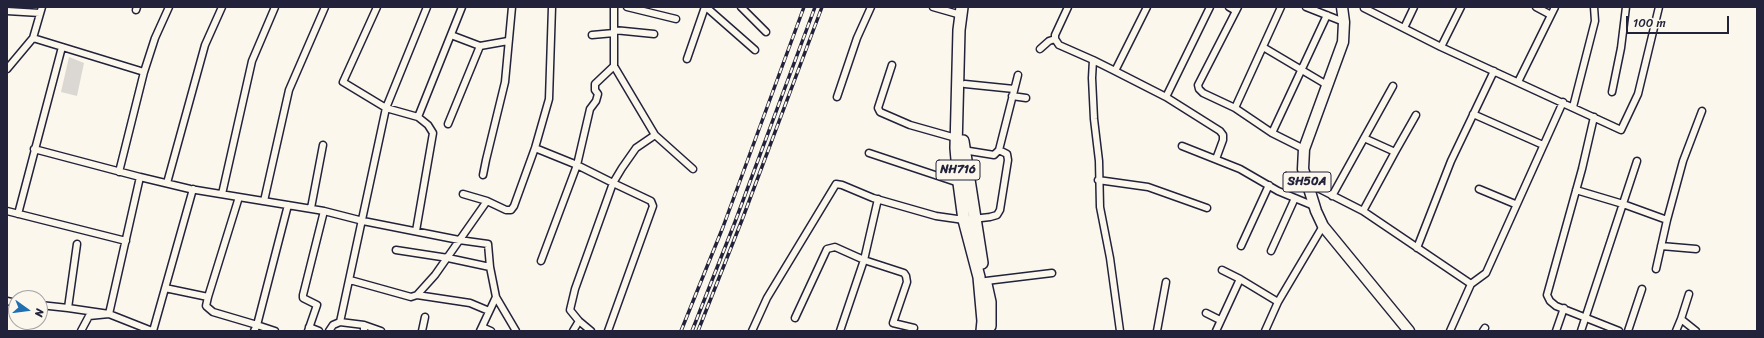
<!DOCTYPE html>
<style>
body{margin:0}
#map{position:relative;width:1764px;height:338px;overflow:hidden;background:#fbf7ec;font-family:Sriracha,sans-serif}
canvas{display:block}
.frame{position:absolute;inset:0;border:8px solid #22223b;pointer-events:none}
.north{position:absolute;left:8px;top:290px;width:40px;height:40px;box-sizing:border-box;background:#fbf7ec;border:1px solid #a4a2a5;border-radius:50%;rotate:104deg;font-size:11px;font-weight:700;line-height:16px;text-align:center;color:#22223b}
.north::after{content:'';display:block;margin:auto;width:14px;height:18px;background:#1f6fb2;clip-path:polygon(50% 0,100% 100%,50% 72%,0 100%)}
.scale{position:absolute;left:1626px;top:16px;width:103px;height:18px;box-sizing:border-box;border:2px solid #22223b;border-top:0;padding-left:5px;font-size:12px;line-height:14px;white-space:nowrap;color:#22223b;-webkit-text-stroke:3px #fbf7ec;paint-order:stroke}
</style>
<div id="map">
<canvas width="1764" height="338"></canvas>
<div class="frame"></div>
<div class="north">N</div>
<div class="scale">100 m</div>
</div>
<script>
const c = document.querySelector('canvas').getContext('2d');
c.lineJoin = 'round';
function fill(path, color) {
  c.fillStyle = color;
  c.fill(path, 'evenodd');
}
function poly(rows) {
  const path = new Path2D();
  for (const r of rows) {
    path.moveTo(r[0], r[1]);
    for (let i = 2; i < r.length; i += 2) path.lineTo(r[i], r[i + 1]);
  }
  return path;
}
function stroke(path, color, width, dash) {
  c.strokeStyle = color;
  c.lineWidth = width;
  c.lineCap = dash ? 'butt' : 'round';
  c.setLineDash(dash || []);
  c.stroke(path);
}
function write(font, color, halo, rows, align = 'center') {
  c.font = font + ' Sriracha,sans-serif';
  c.lineWidth = 3.5;
  c.setLineDash([]);
  c.textBaseline = 'middle';
  c.strokeStyle = halo;
  c.fillStyle = color;
  for (const [text, x, y, turn = 0] of rows) {
    c.save();
    c.translate(x, y);
    c.rotate((+turn || 0) * Math.PI / 180);
    c.textAlign = isNaN(turn) ? turn : align;
    if (halo) c.strokeText(text, 0, 0);
    c.fillText(text, 0, 0);
    c.restore();
  }
}
fill(poly([
 [69,57,84,63,77,96,61,92]
]), '#dbd8d3');
const street = poly([
 [377,7,343,82,386,108,418,117],
 [614,7,614,66,655,135,693,169],
 [627,7,676,19],
 [706,7,755,50],
 [741,7,766,32],
 [933,7,961,15],
 [1068,7,1055,35,1055,39,1059,45,1093,60],
 [1229,7,1236,11],
 [1281,7,1235,108,1272,133,1304,149],
 [1306,7,1344,22],
 [1536,7,1551,15],
 [1364,8,1441,47,1621,130,1638,94,1659,7],
 [136,10,137,7],
 [7,11,40,13],
 [1404,28,1414,7],
 [614,30,654,34],
 [451,35,480,46,508,41],
 [592,35,614,33],
 [33,38,42,7],
 [1263,47,1327,85],
 [1441,47,1461,7],
 [1040,49,1049,41,1055,39],
 [687,59,705,7],
 [892,65,878,108,880,112,910,125,956,138],
 [614,66,595,84,595,90,598,94,596,101,590,109,577,165,613,183,622,168,636,148,655,135],
 [7,69,33,38,144,72],
 [1115,71,1166,97,1220,131,1223,135,1223,140,1216,159],
 [1518,82,1555,7],
 [965,84,1014,89],
 [1612,92,1621,48,1626,7],
 [1012,96,1026,98],
 [837,97,857,38,871,7],
 [1166,97,1210,7],
 [1573,107,1595,21,1594,7],
 [1235,108,1203,93,1199,89,1198,85,1238,7],
 [1473,114,1543,145],
 [1594,117,1582,169,1547,295,1550,301,1556,306,1619,331],
 [448,124,480,46],
 [1272,133,1327,15],
 [1364,138,1395,152,1416,115],
 [1182,146,1240,169,1278,191,1314,206],
 [535,148,577,165,541,261],
 [34,149,140,177,109,314,89,316,81,331],
 [963,150,994,155,999,150,1018,75],
 [1395,152,1363,211,1471,284],
 [869,153,959,183],
 [119,172,144,72,155,38,169,7],
 [483,175,486,160,505,82,512,7],
 [140,177,190,189,324,211,363,221,459,240,488,244,490,267,496,297,516,331],
 [1098,180,1148,187,1207,208],
 [167,183,205,45,222,7],
 [1308,183,1363,211],
 [1479,189,1515,204],
 [1576,190,1623,204,1667,220],
 [222,194,252,61,275,7],
 [463,194,487,201,506,210,511,210,514,206,535,148,549,99,552,7],
 [1332,196,1393,86],
 [264,201,289,90,325,7],
 [311,208,323,145],
 [7,211,126,241],
 [18,214,62,47],
 [416,231,433,133,428,125,418,117,462,7],
 [77,244,68,308,109,314,152,331],
 [1241,246,1269,185],
 [1661,246,1696,249],
 [1417,248,1451,161,1494,71],
 [396,250,448,258,490,267],
 [1271,251,1295,198],
 [1656,269,1667,220,1683,161,1702,111],
 [1222,270,1240,279],
 [350,280,411,297,417,295,435,275,487,201],
 [986,281,1052,273],
 [165,288,208,297,239,197],
 [417,295,470,303,489,311],
 [208,297,206,306,213,312,257,325,288,205],
 [7,301,16,303],
 [40,305,68,308],
 [1206,313,1220,320],
 [795,318,827,249,835,247,864,260,904,273,906,276,907,282,893,323,914,328],
 [1681,319,1689,294],
 [340,322,364,325,364,331],
 [364,325,381,331],
 [309,327,319,331],
 [482,327,491,331],
 [153,331,193,189],
 [254,331,257,325,275,331],
 [308,331,317,305,303,298,303,295,324,211],
 [329,331,333,325,340,322,386,108,427,7],
 [422,331,425,317],
 [480,331,496,297],
 [573,331,579,321],
 [591,331,579,321,570,310,575,289,613,183,651,201,653,206,608,331],
 [752,331,767,298,836,184,842,185,873,198,936,216,964,220,990,217,997,215,1000,210,1008,160,1007,154,999,150],
 [840,331,864,260,878,199],
 [1120,331,1110,258,1100,207,1099,161,1094,119,1092,78,1093,60,1115,71,1147,7],
 [1157,331,1166,282],
 [1216,331,1240,279,1278,302],
 [1265,331,1278,302,1323,226],
 [1450,331,1471,284,1486,273,1563,102],
 [1483,331,1485,328],
 [1556,331,1564,308],
 [1581,331,1637,161],
 [1628,331,1642,289],
 [1676,331,1681,319,1696,331]
]);
const primary = poly([
 [1342,7,1344,22,1343,42,1304,149,1303,169,1316,211,1323,226,1409,331]
]);
const highway = poly([
 [962,7,959,30,956,148,959,183,964,220,979,277,983,321,982,331],
 [963,141,982,263],
 [986,284,990,302,990,326]
]);
stroke(street, '#22223b', 9);
stroke(primary, '#22223b', 13);
stroke(highway, '#22223b', 14);
stroke(street, '#fbf7ec', 6);
stroke(primary, '#fbf7ec', 10);
stroke(highway, '#fbf7ec', 11);
const rail = poly([
 [681,331,723,227,804,7],
 [692,331,735,222,815,7],
 [698,331,742,220,822,7]
]);
stroke(rail, '#22223b', 3.5);
stroke(rail, '#fbf7ec', 2, [6]);
for (const [x, y, w] of [
 [958,170,44],
 [1307,182,48]
]) {
  const box = new Path2D();
  box.roundRect(x - w / 2, y - 10, w, 20, 3);
  c.fillStyle = '#fbf7ec';
  c.fill(box);
  stroke(box, '#22223b', 1);
}
write('bold 12px', '#22223b', null, [
 ["NH716",958,170],
 ["SH50A",1307,182]
]);
</script>
